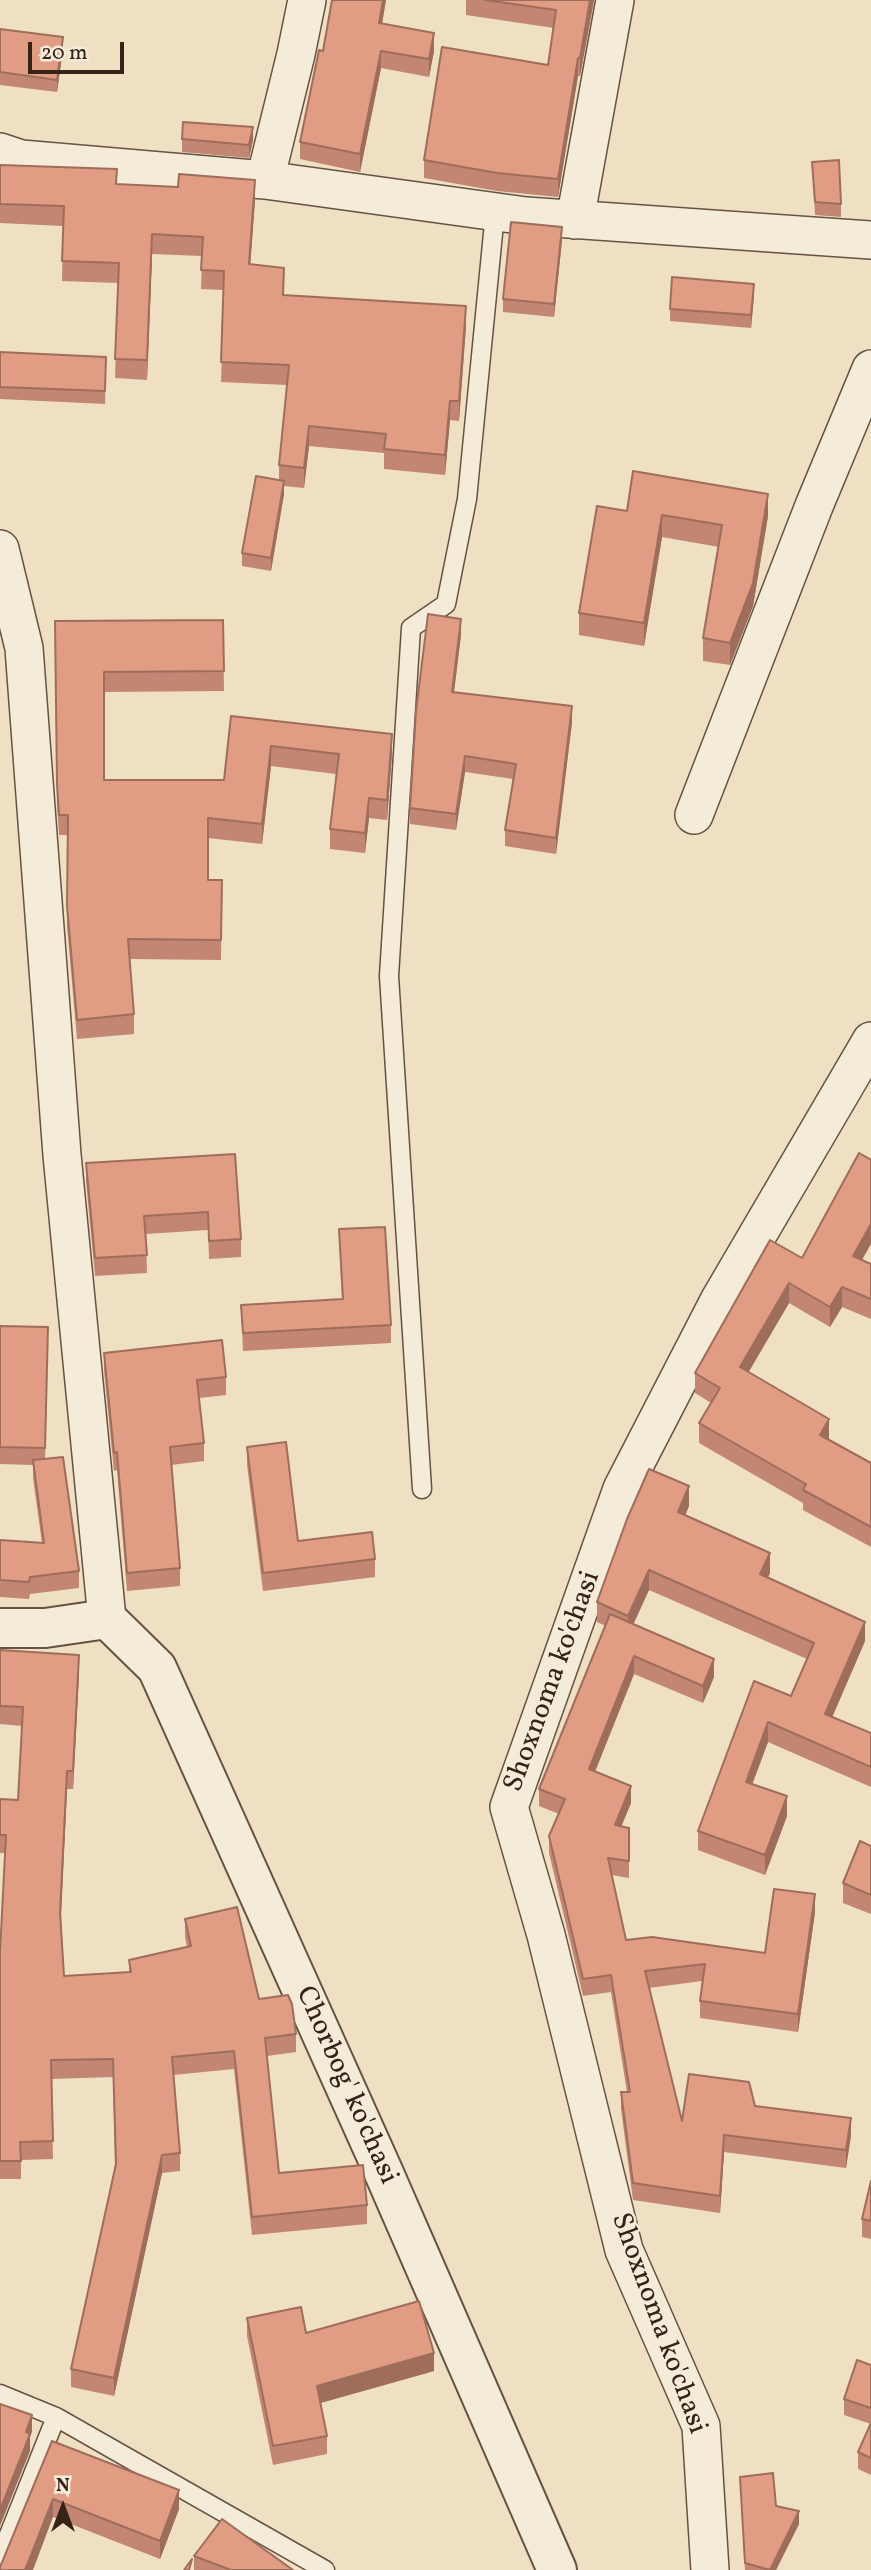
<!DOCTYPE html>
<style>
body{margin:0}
#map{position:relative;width:871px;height:2570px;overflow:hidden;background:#efe0c4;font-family:Vollkorn,serif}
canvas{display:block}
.north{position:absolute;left:28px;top:2472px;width:70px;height:70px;-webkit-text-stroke:5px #f5ebd9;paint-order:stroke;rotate:0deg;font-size:19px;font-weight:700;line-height:28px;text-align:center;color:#372218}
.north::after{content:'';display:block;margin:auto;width:24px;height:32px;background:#372218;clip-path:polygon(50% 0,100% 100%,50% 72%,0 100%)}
.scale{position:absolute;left:28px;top:42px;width:96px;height:32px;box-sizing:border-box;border:4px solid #372218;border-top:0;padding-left:9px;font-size:21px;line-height:24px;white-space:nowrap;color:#372218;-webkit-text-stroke:5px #f5ebd9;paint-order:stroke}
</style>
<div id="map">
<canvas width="871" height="2570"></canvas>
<div class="north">N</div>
<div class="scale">20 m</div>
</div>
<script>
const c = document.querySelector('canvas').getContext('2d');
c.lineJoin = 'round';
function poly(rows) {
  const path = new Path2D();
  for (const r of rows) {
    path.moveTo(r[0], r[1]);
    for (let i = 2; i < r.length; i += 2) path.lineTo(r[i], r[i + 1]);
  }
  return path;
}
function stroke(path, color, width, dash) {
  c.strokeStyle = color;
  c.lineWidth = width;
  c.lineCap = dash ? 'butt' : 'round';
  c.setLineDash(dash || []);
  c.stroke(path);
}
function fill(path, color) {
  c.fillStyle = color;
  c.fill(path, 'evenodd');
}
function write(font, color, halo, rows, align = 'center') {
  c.font = font + ' Vollkorn,serif';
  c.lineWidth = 5;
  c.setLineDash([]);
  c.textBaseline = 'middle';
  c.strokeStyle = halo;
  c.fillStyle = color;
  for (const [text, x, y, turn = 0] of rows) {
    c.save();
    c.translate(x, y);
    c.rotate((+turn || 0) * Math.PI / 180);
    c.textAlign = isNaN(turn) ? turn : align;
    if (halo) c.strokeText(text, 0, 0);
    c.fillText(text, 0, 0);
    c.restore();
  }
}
const service = poly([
 [422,1489,389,976,411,628,446,604,467,499,495,213],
 [0,2394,56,2417,325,2570],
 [0,2557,56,2417]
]);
const minor = poly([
 [0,152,21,159,265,180,526,216,871,240],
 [265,180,296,54,307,0],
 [575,220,615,0],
 [0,549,24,648,62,1155,107,1619],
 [694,815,814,506,871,369],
 [710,2570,701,2426,624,2250,546,1935,509,1807,622,1489,720,1299,871,1041]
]);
const tertiary = poly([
 [0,1628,45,1628,107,1619,157,1668,383,2171,557,2570]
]);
stroke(service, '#655243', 21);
stroke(minor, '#655243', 40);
stroke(tertiary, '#655243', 42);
stroke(service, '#f5ebd9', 18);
stroke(minor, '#f5ebd9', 37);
stroke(tertiary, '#f5ebd9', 38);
fill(poly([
 [332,0,386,0,382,24,434,51,429,77,381,68,360,172,300,159,300,142,323,51],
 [466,0,594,0,580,76,578,76,558,197,497,191,424,178,424,160,548,65,554,28,466,15],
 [0,29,63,49,57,92,0,85],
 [182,139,253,140,249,158,182,152],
 [812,162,841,204,841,217,815,215],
 [0,165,117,184,255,200,250,264,284,295,466,326,459,421,450,420,445,475,384,469,384,453,309,446,304,488,284,486,284,494,271,571,242,566,242,553,279,480,279,465,287,385,221,382,224,290,201,289,202,256,152,254,147,380,115,378,118,283,62,281,63,226,0,223],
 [562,240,554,317,503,312,503,299],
 [754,296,751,328,670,321,670,309],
 [0,352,106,369,105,404,0,399],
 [627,511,768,516,753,606,730,665,703,661,703,638,719,547,662,537,644,646,579,635,579,613],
 [223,620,224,691,104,692,104,780,224,780,231,716,392,754,387,820,369,818,365,853,330,849,330,829,336,774,271,766,262,844,208,838,208,880,222,880,221,960,129,959,134,1014,134,1034,77,1039,67,926,68,835,59,835,57,804,55,621],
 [461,635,454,692,572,722,556,854,505,846,505,830,513,779,465,772,456,830,410,824,410,808],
 [235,1154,241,1239,241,1257,209,1259,208,1230,146,1234,147,1273,95,1276,86,1181,86,1163],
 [339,1229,391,1325,391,1343,243,1351,241,1305,342,1299],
 [802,1258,862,1260,871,1264,871,1319,842,1307,830,1327,789,1303,748,1372,829,1439,871,1463,871,1547,803,1510,803,1503,699,1443,699,1423,711,1403,695,1393,695,1373],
 [0,1326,48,1344,45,1459,79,1571,79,1588,30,1594,29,1599,0,1597,0,1540,42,1543,33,1478,33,1465,0,1464],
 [104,1353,226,1377,226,1395,199,1398,204,1443,204,1461,171,1465,180,1568,180,1586,127,1591,117,1470,114,1471,104,1371],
 [247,1447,298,1541,375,1559,375,1577,263,1591,247,1465],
 [689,1506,685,1516,770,1573,767,1578,865,1641,832,1717,871,1733,871,1787,768,1742,752,1784,787,1816,765,1875,698,1850,698,1831,754,1681,791,1696,807,1659,649,1590,633,1624,714,1677,703,1703,634,1674,595,1772,631,1803,621,1826,629,1828,629,1878,612,1875,626,1940,765,1953,815,1912,798,2032,700,2018,700,2001,702,1981,649,1988,682,2121,755,2106,851,2135,846,2168,724,2152,720,2213,633,2200,621,2109,621,2092,627,2092,611,1992,583,1996,549,1853,549,1836,559,1814,539,1806,539,1789,606,1626,597,1622,597,1602],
 [0,1650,79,1673,73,1789,67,1789,61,1920,64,1976,129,1972,129,1960,187,1947,185,1937,185,1919,259,1999,296,2034,296,2052,267,2056,279,2173,367,2205,367,2224,252,2235,234,2069,173,2075,180,2153,180,2171,162,2173,114,2396,71,2387,71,2369,115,2166,113,2077,51,2079,53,2159,21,2160,21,2179,0,2179,0,1952,5,1853,0,1853,0,1799,18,1800,22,1726,0,1724],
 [871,1846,871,1914,843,1903,843,1883],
 [871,2181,871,2239,862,2237,862,2219],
 [247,2318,306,2333,434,2371,320,2403,327,2436,327,2454,273,2465,247,2336],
 [871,2365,871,2475,858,2469,858,2452,871,2424,844,2415,844,2399],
 [52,2441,179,2509,160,2559,53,2517],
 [740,2477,799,2524,776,2570,745,2570],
 [194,2556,293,2570,194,2570]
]), '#c28672');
fill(poly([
 [383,0,386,0,379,41,379,23],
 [590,0,594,0,580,76,580,58],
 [434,33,434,51,429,77,429,59],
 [63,37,63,49,57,92,57,80],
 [381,51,381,68,360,172,360,154],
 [578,58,578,76,558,197,558,179],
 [253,127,253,140,249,158,249,145],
 [255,180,255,200,249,283,249,264],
 [562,227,562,240,554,317,554,304],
 [152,234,152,254,147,380,147,360],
 [754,284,754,296,751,328,751,315],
 [466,306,466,326,459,421,459,401],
 [450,401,450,420,445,475,445,455],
 [309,426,309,446,304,488,304,468],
 [284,481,284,494,271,571,271,558],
 [768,494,768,516,753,606,730,665,730,643],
 [662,515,662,537,644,646,644,623],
 [461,619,461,635,452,708,452,692],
 [572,706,572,722,556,854,556,838],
 [392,734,392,754,387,820,387,800],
 [271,746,271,766,262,844,262,824],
 [465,756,465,772,456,830,456,814],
 [369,798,369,818,365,853,365,833],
 [871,1224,871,1244,853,1276,853,1256],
 [789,1283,789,1303,740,1387,740,1367],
 [842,1287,842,1307,830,1327,830,1307],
 [829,1419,829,1439,820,1455,820,1435],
 [689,1486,689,1506,678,1532,678,1512],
 [770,1553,770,1573,760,1594,760,1574],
 [649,1570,649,1590,628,1636,628,1616],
 [865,1622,865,1641,825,1734,825,1714],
 [79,1655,79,1673,73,1789,73,1771],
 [634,1656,634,1674,589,1786,589,1769],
 [714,1659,714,1677,703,1703,703,1686],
 [768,1722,768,1742,746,1801,746,1782],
 [67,1771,67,1789,60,1930,60,1912],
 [631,1786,631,1803,615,1842,615,1825],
 [787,1796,787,1816,765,1875,765,1855],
 [815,1894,815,1912,798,2032,798,2014],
 [851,2118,851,2135,846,2168,846,2150],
 [724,2135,724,2152,720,2213,720,2196],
 [162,2155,162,2173,114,2396,114,2378],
 [434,2353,434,2371,317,2404,317,2386],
 [32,2415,32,2432,30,2437,30,2451,0,2526,0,2510],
 [179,2490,179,2509,160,2559,160,2541],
 [53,2499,53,2517,33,2570,25,2570],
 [799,2511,799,2524,776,2570,770,2570]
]), '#9e6d5c');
const building = poly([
 [332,0,383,0,379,23,434,33,429,59,381,51,360,154,300,142,319,50,323,51,332,0],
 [485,0,590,0,580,58,578,58,558,179,497,173,424,160,442,47,548,65,556,10,485,0],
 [0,29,63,37,57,80,0,72,0,29],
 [183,122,253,127,249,145,182,139,183,122],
 [839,160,841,204,815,202,812,162,839,160],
 [0,165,117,169,116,184,178,187,179,174,255,180,249,264,284,268,283,295,466,306,459,401,450,401,445,455,384,449,386,434,309,426,304,468,279,465,289,365,221,362,224,271,201,270,203,237,152,234,147,360,115,359,119,263,62,261,64,206,0,204,0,165],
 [511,222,562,227,554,304,503,299,511,222],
 [672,277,754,284,751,315,670,309,672,277],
 [0,352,106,357,105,391,0,387,0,352],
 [633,471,768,494,753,583,730,643,703,638,722,525,662,515,644,623,579,613,597,506,627,511,633,471],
 [256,476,284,481,271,558,242,553,256,476],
 [428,614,461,619,452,692,572,706,556,838,505,830,516,764,465,756,456,814,410,808,416,711,428,614],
 [223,620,224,671,104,672,104,780,224,780,231,716,392,734,387,800,369,798,365,833,330,829,339,754,271,746,262,824,208,818,208,880,222,880,221,940,128,939,134,1014,77,1020,67,906,68,815,59,815,57,784,55,621,223,620],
 [859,1153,871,1160,871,1224,853,1256,871,1264,871,1299,842,1287,830,1307,789,1283,740,1367,829,1419,820,1435,871,1463,871,1527,803,1490,806,1484,699,1423,720,1388,695,1373,770,1240,802,1258,859,1153],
 [235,1154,241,1239,209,1241,208,1212,144,1216,147,1255,95,1258,86,1163,235,1154],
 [385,1227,391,1325,243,1333,241,1305,343,1299,339,1229,385,1227],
 [0,1326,48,1327,45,1448,0,1447,0,1326],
 [222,1340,226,1377,197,1380,204,1443,170,1447,180,1568,127,1573,117,1452,114,1453,104,1353,222,1340],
 [286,1442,298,1541,372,1532,375,1559,263,1573,247,1447,286,1442],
 [63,1457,79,1571,30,1577,29,1582,0,1580,0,1540,44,1543,33,1460,63,1457],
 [649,1469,689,1486,678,1512,770,1553,760,1574,865,1622,825,1714,871,1733,871,1767,768,1722,746,1782,787,1796,765,1855,698,1831,754,1681,791,1696,814,1643,649,1570,628,1616,597,1602,627,1519,649,1469],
 [610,1614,714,1659,703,1686,634,1656,589,1769,631,1786,615,1825,629,1828,629,1861,608,1858,626,1940,652,1937,765,1953,774,1889,815,1894,798,2014,700,2001,705,1964,645,1971,682,2121,689,2074,749,2082,755,2106,851,2118,846,2150,724,2135,720,2196,633,2183,621,2092,630,2092,611,1975,583,1979,549,1836,565,1799,539,1789,610,1614],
 [0,1650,79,1655,73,1771,67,1771,60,1912,64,1976,131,1972,129,1960,191,1946,185,1919,237,1907,259,1999,288,1995,292,2004,296,2034,265,2038,279,2173,363,2165,367,2205,252,2217,234,2051,172,2057,180,2153,162,2155,114,2378,71,2369,116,2164,113,2059,51,2060,53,2141,20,2142,21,2161,0,2161,0,1952,6,1835,0,1835,0,1799,18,1800,23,1707,0,1706,0,1650],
 [860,1841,871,1846,871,1895,843,1883,860,1841],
 [871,2181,871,2221,862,2219,871,2181],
 [419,2301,434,2353,317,2386,327,2436,273,2446,247,2318,301,2307,306,2333,419,2301],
 [857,2360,871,2365,871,2408,844,2399,857,2360],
 [0,2404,32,2415,26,2432,30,2434,0,2510,0,2404],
 [871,2423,871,2458,858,2452,871,2423],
 [52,2441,179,2490,160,2541,53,2499,25,2570,0,2570,0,2567,52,2441],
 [773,2473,776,2506,799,2511,770,2570,745,2563,740,2477,773,2473],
 [222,2519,293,2570,231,2570,194,2556,222,2519],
 [192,2559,189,2570,184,2570,192,2559]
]);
fill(building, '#e19c84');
stroke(building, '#9e6d5c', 2);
write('28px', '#372218', '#f5ebd9', [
 ["Shoxnoma ko'chasi",554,1682,-70],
 ["Chorbog' ko'chasi",345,2086,66],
 ["Shoxnoma ko'chasi",657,2324,70]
]);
</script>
